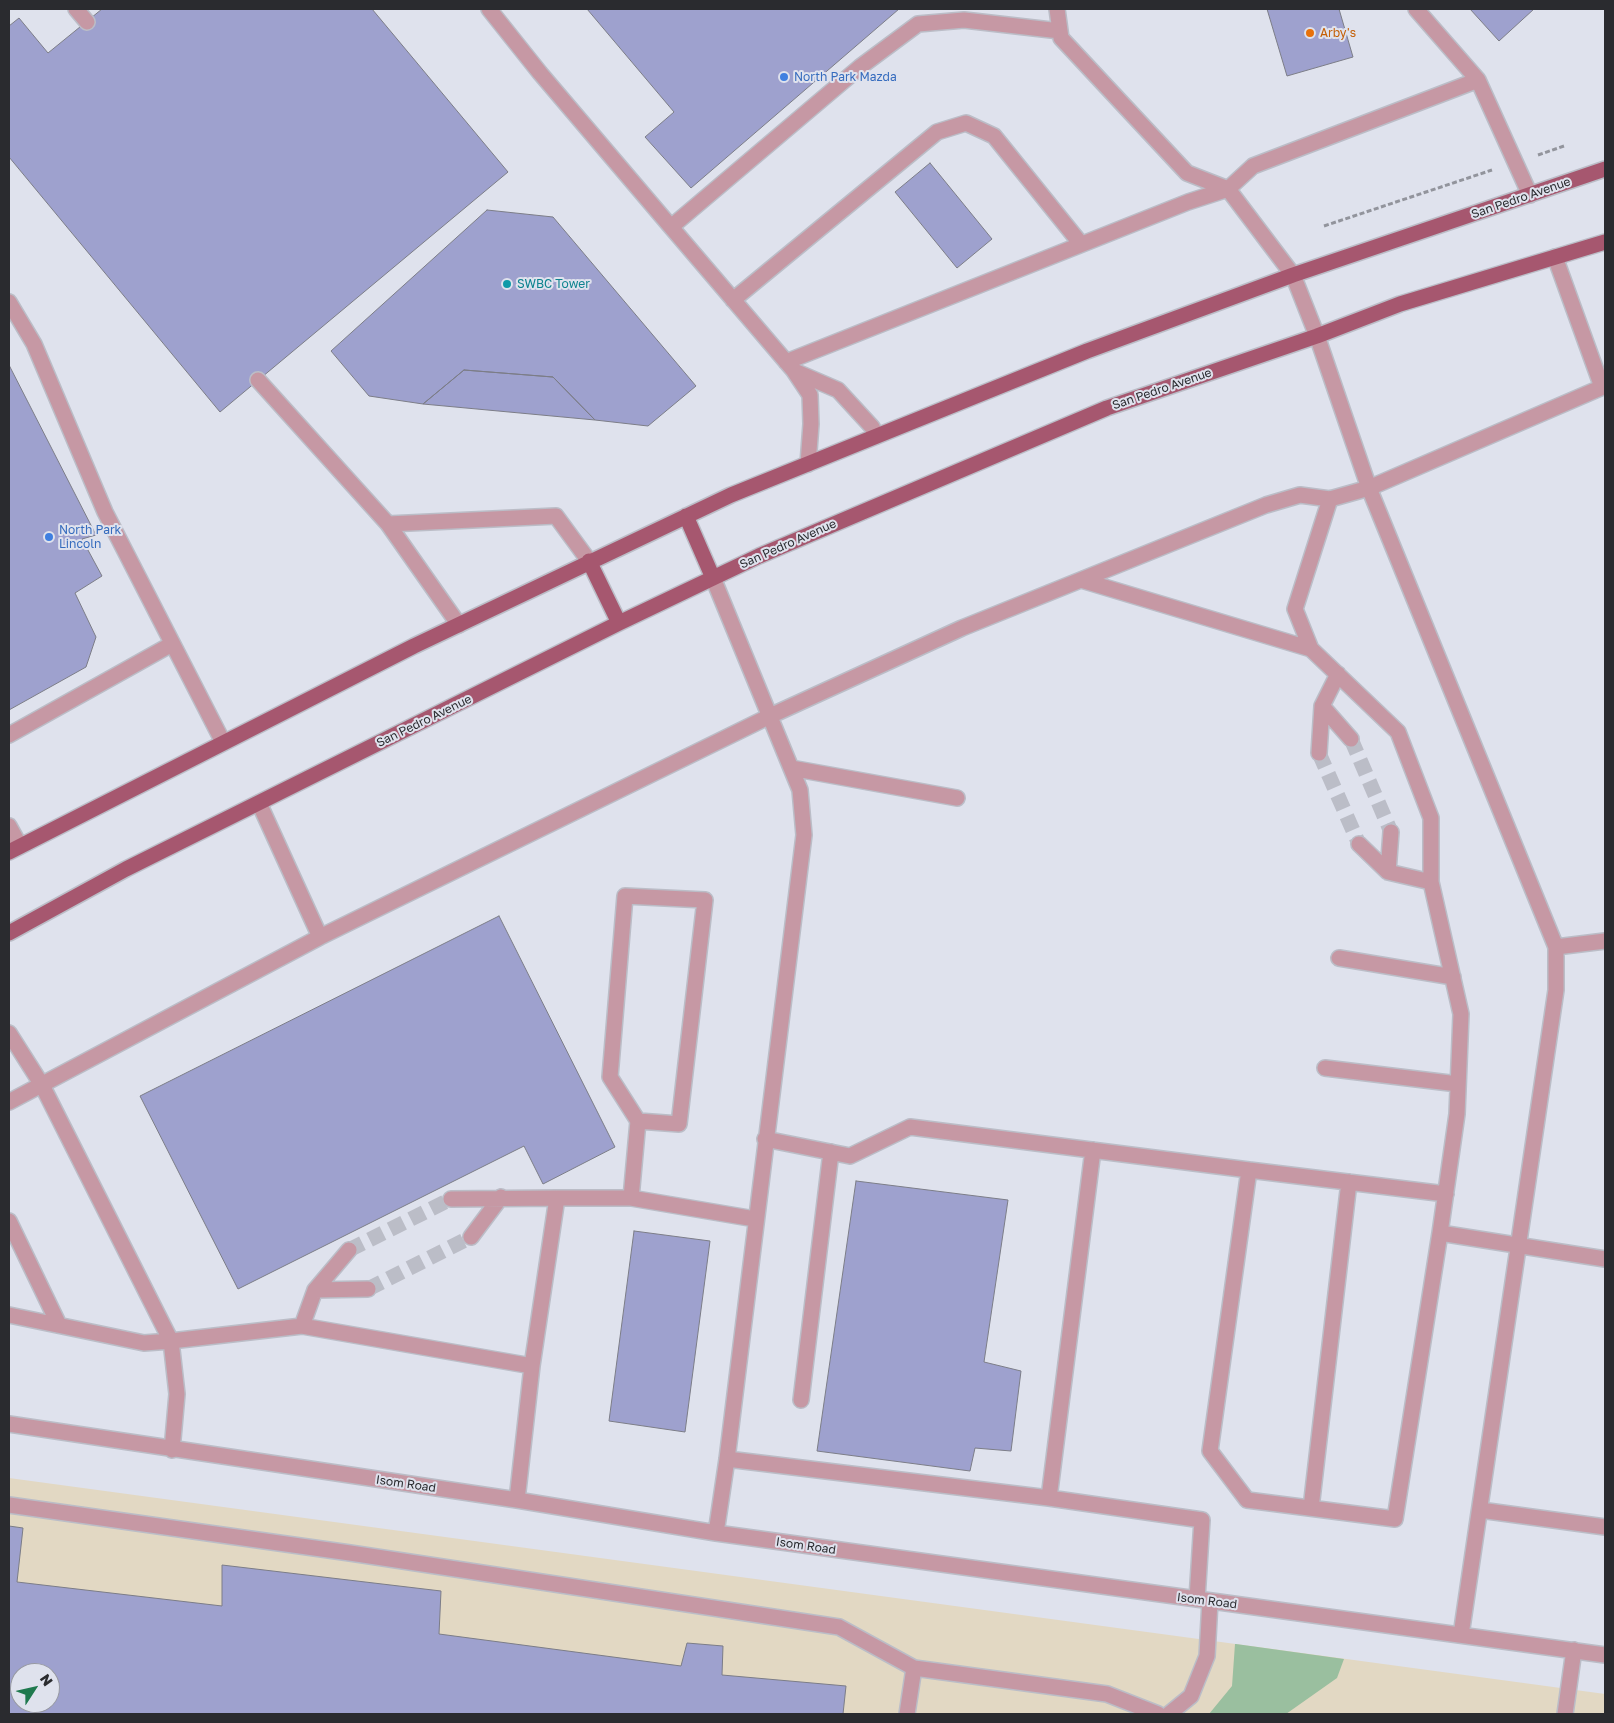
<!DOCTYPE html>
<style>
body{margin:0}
#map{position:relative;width:1614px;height:1723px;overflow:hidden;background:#dfe2ed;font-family:"Golos Text",sans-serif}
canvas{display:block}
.frame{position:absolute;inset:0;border:10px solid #2a2b2f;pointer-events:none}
.north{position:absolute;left:10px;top:1663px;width:50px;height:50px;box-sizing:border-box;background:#dfe2ed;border:1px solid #9799a1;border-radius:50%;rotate:55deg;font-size:14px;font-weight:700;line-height:20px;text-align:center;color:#2a2b2f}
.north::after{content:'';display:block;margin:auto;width:18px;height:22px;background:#1f794e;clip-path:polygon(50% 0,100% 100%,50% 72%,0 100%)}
</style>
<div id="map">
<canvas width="1614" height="1723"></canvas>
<div class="frame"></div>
<div class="north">N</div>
</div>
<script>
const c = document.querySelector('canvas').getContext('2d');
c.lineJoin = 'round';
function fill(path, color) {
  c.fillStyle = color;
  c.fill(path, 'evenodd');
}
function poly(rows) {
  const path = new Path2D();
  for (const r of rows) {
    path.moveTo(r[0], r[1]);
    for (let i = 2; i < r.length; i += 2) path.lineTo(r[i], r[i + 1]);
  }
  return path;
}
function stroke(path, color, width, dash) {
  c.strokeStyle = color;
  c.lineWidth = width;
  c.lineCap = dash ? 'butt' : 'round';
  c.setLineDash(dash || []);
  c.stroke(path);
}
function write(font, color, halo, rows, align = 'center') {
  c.font = font + ' "Golos Text",sans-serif';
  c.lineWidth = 4;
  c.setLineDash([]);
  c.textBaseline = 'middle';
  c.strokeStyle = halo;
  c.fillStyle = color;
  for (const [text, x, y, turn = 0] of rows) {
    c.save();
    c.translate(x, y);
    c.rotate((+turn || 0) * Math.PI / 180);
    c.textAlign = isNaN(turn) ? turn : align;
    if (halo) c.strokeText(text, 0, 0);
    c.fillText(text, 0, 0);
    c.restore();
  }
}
fill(poly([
 [9,1478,1605,1694,1605,1714,9,1714],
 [20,1673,50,1673,50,1703,20,1703]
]), '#e2d8c3');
fill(poly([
 [1235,1644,1236,1644,1344,1659,1337,1678,1286,1714,1209,1714,1232,1686]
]), '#9abf9f');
const building = poly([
 [102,9,372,9,508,172,220,412,9,157,9,26,19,18,48,53,102,9],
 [587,9,899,9,691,188,645,137,674,112,587,9],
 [1267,9,1339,9,1353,57,1287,76,1267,9],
 [1470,9,1534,9,1499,41,1470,9],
 [930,163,992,239,957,268,895,192,930,163],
 [487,210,553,217,696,386,648,426,595,420,553,377,464,370,423,404,369,396,331,351,487,210],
 [9,365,96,535,82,539,102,576,75,593,96,637,86,667,9,710,9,365],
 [464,370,553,377,595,420,423,404,464,370],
 [499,916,615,1147,543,1184,524,1146,238,1289,140,1096,499,916],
 [856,1181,1008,1200,984,1362,1021,1371,1011,1451,975,1448,970,1471,817,1451,856,1181],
 [634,1231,710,1241,685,1432,609,1421,634,1231],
 [9,1526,23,1528,17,1582,222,1606,222,1565,441,1591,439,1634,681,1666,687,1643,723,1646,722,1675,846,1686,843,1714,9,1714,9,1526],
 [20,1673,50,1673,50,1703,20,1703,20,1673]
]);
fill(building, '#9ea1ce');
stroke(building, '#7c7d87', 1);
stroke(poly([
 [1351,739,1391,832],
 [1319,753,1359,844],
 [349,1250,451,1199],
 [368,1289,471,1237]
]), '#bbbdc7', 15, [15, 8]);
const minor = poly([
 [76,9,87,22],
 [489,9,540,73,671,227],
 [1057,9,1061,38,1187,173,1228,189,1293,275,1317,336,1369,488,1556,947,1556,990,1461,1635],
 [1416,9,1478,80],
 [1555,257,1602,387],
 [733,300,937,132,966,123,994,136,1081,244],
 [9,302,34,344,105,512,223,742],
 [786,362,1188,202,1228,189,1253,166,1478,80,1530,195],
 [794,371,838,390,872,427,876,436],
 [258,380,388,524,556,516,589,561],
 [808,464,811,424,810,395,794,371,671,227,860,67,918,24,964,20,1060,31],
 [1330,499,1295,609,1311,649,1398,732,1431,818,1431,882,1461,1014,1457,1114,1440,1233,1605,1259],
 [388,524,459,625],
 [713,578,800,790,804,835,727,1459,716,1533],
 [1081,580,1311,649],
 [1322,706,1338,674],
 [9,735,172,644],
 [1319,753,1322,706,1351,739],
 [791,768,957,798],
 [9,826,20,846],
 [1359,844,1388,872,1391,832],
 [1388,872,1431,882],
 [320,937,770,716,962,628,1266,505,1300,495,1330,499,1369,488,1605,386],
 [1556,947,1605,941],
 [1339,958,1453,977],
 [9,1033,42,1085,171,1341,302,1326,532,1366,517,1500],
 [1325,1068,1458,1084],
 [9,1102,320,937,259,803],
 [765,1139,850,1156,910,1127,1249,1170],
 [631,1198,638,1121,679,1124,705,900,625,896,610,1077,638,1121],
 [451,1199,557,1198],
 [9,1221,59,1325],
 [1440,1233,1395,1519,1247,1500,1210,1451,1249,1170,1446,1194],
 [471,1237,501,1197],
 [315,1290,368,1289],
 [9,1315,144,1343,171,1341,177,1394,172,1450],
 [302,1326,315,1290,349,1250],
 [532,1366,557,1198,631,1198,755,1219],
 [801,1400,831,1152],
 [9,1424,517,1500,716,1533,1605,1655],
 [727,1459,1049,1498,1093,1150],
 [1049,1498,1202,1520,1197,1599],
 [9,1505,350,1553,839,1627,914,1668,1107,1694,1158,1714],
 [1311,1508,1349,1182],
 [1480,1510,1605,1527],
 [907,1714,914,1668],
 [1169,1714,1191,1696,1207,1656,1210,1601],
 [1565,1714,1574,1650]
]);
const major = poly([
 [686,516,713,578],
 [589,561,619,623],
 [9,852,414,646,731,495,1087,351,1293,275,1605,169],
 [9,933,126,869,619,623,759,556,1107,408,1317,336,1400,304,1605,242]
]);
stroke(minor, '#bbbdc7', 18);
stroke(major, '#bbbdc7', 18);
stroke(poly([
 [1538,155,1564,146],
 [1324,226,1492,170]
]), '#92949c', 3, [5, 2.5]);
stroke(minor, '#c698a4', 15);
stroke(major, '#a6576f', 15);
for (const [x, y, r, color] of [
 [1310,33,5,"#e8710a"],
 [784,77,5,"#3f7fe0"],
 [507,284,5,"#0f9aa8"],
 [49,537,5,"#3f7fe0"]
]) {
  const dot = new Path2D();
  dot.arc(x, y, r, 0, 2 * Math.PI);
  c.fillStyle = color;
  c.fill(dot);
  stroke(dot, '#dfe2ed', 2);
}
write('12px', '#c56008', '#dfe2ed', [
 ["Arby's",1320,33]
], 'left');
write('12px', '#366cbe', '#dfe2ed', [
 ["North Park Mazda",794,77],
 ["North Park",59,530],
 ["Lincoln",59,544]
], 'left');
write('12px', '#2a2b2f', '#dfe2ed', [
 ["San Pedro Avenue",1521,198,-19],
 ["San Pedro Avenue",1162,389,-19],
 ["San Pedro Avenue",788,544,-24],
 ["San Pedro Avenue",424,721,-26],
 ["Isom Road",406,1484,8],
 ["Isom Road",806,1546,8],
 ["Isom Road",1207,1601,7]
]);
write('12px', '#0d838f', '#dfe2ed', [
 ["SWBC Tower",517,284]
], 'left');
</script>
